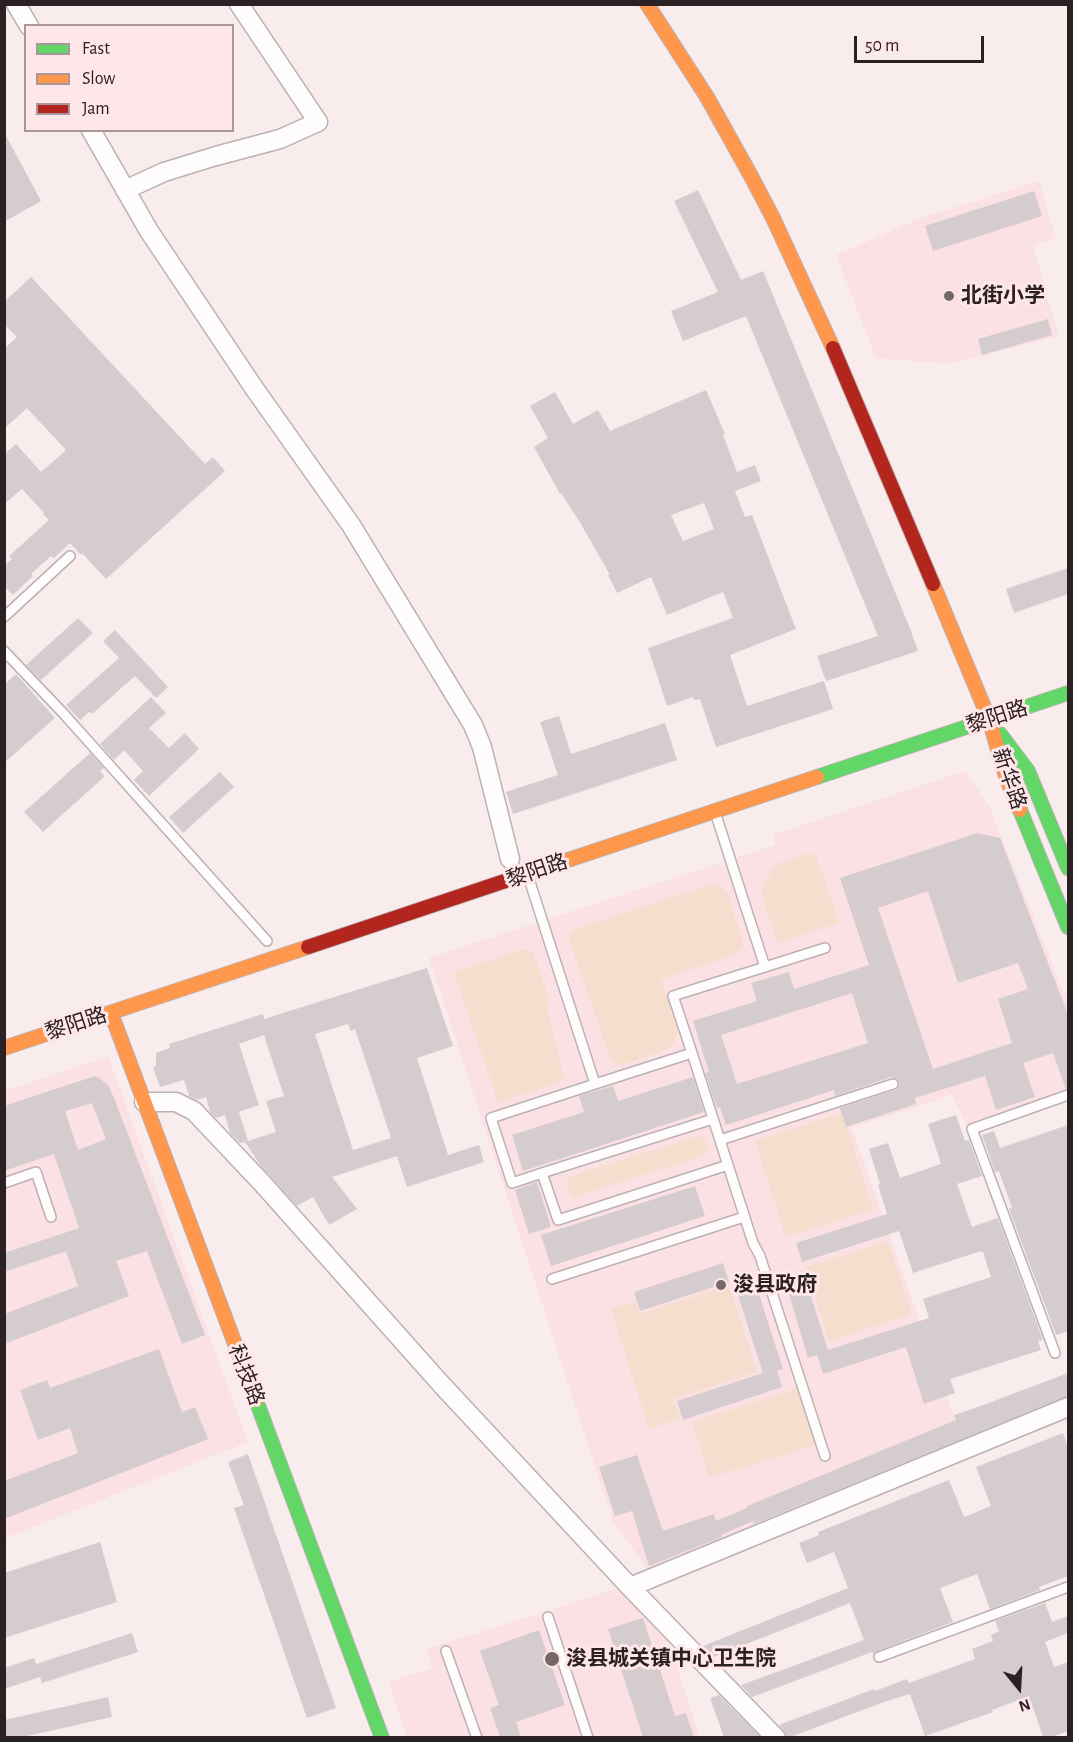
<!DOCTYPE html>
<meta charset="utf-8">
<style>
body{margin:0}
#map{position:relative;width:1073px;height:1742px;overflow:hidden;background:#f8eced;font-family:"Alegreya Sans",sans-serif}
canvas{display:block}
.frame{position:absolute;inset:0;border:6px solid #2b2022;pointer-events:none}
.legend{position:absolute;left:24px;top:24px;width:210px;height:108px;box-sizing:border-box;background:#fee6e9;border:2px solid #aa9799;margin:0;padding:8px 10px;list-style:none;font-size:18px;color:#2b2022}
.legend li{display:flex;align-items:center;gap:12px;height:30px}
.legend b{width:30px;border:2px solid #aa9799}
.north{position:absolute;left:989px;top:1658px;width:60px;height:60px;-webkit-text-stroke:4px #fee6e9;paint-order:stroke;rotate:162deg;font-size:16px;font-weight:700;line-height:24px;text-align:center;color:#2b2022}
.north::after{content:'';display:block;margin:auto;width:21px;height:27px;background:#2b2022;clip-path:polygon(50% 0,100% 100%,50% 72%,0 100%)}
.scale{position:absolute;left:854px;top:36px;width:130px;height:27px;box-sizing:border-box;border:3px solid #2b2022;border-top:0;padding-left:8px;font-size:18px;line-height:21px;white-space:nowrap;color:#2b2022;-webkit-text-stroke:4px #fee6e9;paint-order:stroke}
</style>
<div id="map">
<canvas width="1073" height="1742"></canvas>
<div class="frame"></div>
<ul class="legend">
<li><b style="height:8px;background:#63d668"></b>Fast</li>
<li><b style="height:8px;background:#ff974d"></b>Slow</li>
<li><b style="height:8px;background:#b3261e"></b>Jam</li>
</ul>
<div class="north">N</div>
<div class="scale">50 m</div>
</div>
<script>
const c = document.querySelector('canvas').getContext('2d');
c.lineJoin = 'round';
function fill(path, color) {
  c.fillStyle = color;
  c.fill(path, 'evenodd');
}
function poly(rows) {
  const path = new Path2D();
  for (const r of rows) {
    path.moveTo(r[0], r[1]);
    for (let i = 2; i < r.length; i += 2) path.lineTo(r[i], r[i + 1]);
  }
  return path;
}
function stroke(path, color, width, dash) {
  c.strokeStyle = color;
  c.lineWidth = width;
  c.lineCap = dash ? 'butt' : 'round';
  c.setLineDash(dash || []);
  c.stroke(path);
}
function write(font, color, halo, rows, align = 'center') {
  c.font = font + ' "Alegreya Sans","Noto Sans SC",sans-serif';
  c.lineWidth = 6;
  c.setLineDash([]);
  c.textBaseline = 'middle';
  c.strokeStyle = halo;
  c.fillStyle = color;
  for (const [text, x, y, turn = 0] of rows) {
    c.save();
    c.translate(x, y);
    c.rotate((+turn || 0) * Math.PI / 180);
    c.textAlign = isNaN(turn) ? turn : align;
    if (halo) c.strokeText(text, 0, 0);
    c.fillText(text, 0, 0);
    c.restore();
  }
}
fill(poly([
 [1039,181,1056,238,1033,246,1059,336,948,364,876,358,836,255,918,219],
 [965,771,989,806,1068,1004,1068,1090,967,1126,952,1095,852,1128,962,1441,651,1574,613,1521,429,958,775,845,773,835],
 [108,1056,248,1442,5,1538,5,1091],
 [619,1588,667,1638,700,1737,407,1737,388,1682,432,1668,427,1649]
]), '#fbe0e4');
fill(poly([
 [807,854,813,854,818,860,839,923,779,943,776,940,761,892,774,867,779,863],
 [716,883,722,887,728,894,744,946,736,954,661,980,678,1032,674,1043,666,1050,622,1065,616,1064,611,1059,570,943,569,939,572,931,576,929],
 [520,950,529,950,533,952,547,993,549,1005,547,1012,564,1077,561,1081,498,1103,454,972],
 [842,1113,873,1209,786,1237,755,1141],
 [697,1136,704,1138,707,1144,708,1148,703,1156,578,1196,571,1195,568,1190,566,1182,571,1176],
 [888,1241,911,1314,829,1341,806,1267],
 [729,1285,757,1372,674,1399,680,1418,649,1429,611,1309,635,1301,640,1314],
 [798,1388,815,1445,710,1478,692,1422]
]), '#f6decf');
fill(poly([
 [4,132,41,201,4,222],
 [698,190,741,280,763,271,909,626,918,651,826,681,817,656,878,636,746,316,683,341,671,311,718,292,674,201],
 [1034,191,1042,216,933,251,925,226],
 [31,277,205,464,213,457,225,471,106,579,82,553,81,555,70,543,54,558,51,556,31,574,33,576,13,595,4,586,4,566,12,559,9,556,49,520,43,514,44,513,22,489,4,504,4,454,16,444,41,472,66,450,27,408,4,429,4,349,17,337,4,324,4,302],
 [1048,319,1052,335,982,355,978,339],
 [706,390,725,434,723,435,737,472,755,465,761,481,735,491,745,517,752,515,796,629,730,655,747,706,824,681,833,709,716,747,700,699,694,700,693,697,667,706,648,648,733,618,723,592,667,615,651,577,617,593,608,575,610,575,581,524,561,493,560,494,534,447,548,438,530,406,555,392,573,424,598,410,610,431],
 [704,503,714,529,683,541,671,515],
 [1068,568,1068,594,1014,613,1006,589],
 [78,618,93,633,41,680,26,665],
 [115,630,168,687,156,698,135,676,92,714,89,712,80,720,66,705,119,658,103,641],
 [16,674,55,718,4,763,4,685],
 [151,697,166,713,149,728,169,748,185,733,199,749,149,796,134,780,143,771,124,750,114,760,100,744],
 [559,716,571,754,665,723,677,760,513,814,506,792,558,775,540,722],
 [90,753,104,768,100,771,105,776,43,832,24,812],
 [220,772,234,787,183,833,169,817],
 [978,833,1000,838,1068,1015,1068,1088,1066,1089,1053,1053,1023,1063,1035,1097,996,1110,985,1076,915,1098,916,1104,846,1127,840,1108,896,1090,898,1088,900,1083,897,1079,891,1077,835,1096,834,1090,726,1125,720,1107,717,1108,705,1073,709,1072,693,1021,757,1001,751,983,789,972,794,989,869,965,840,878],
 [928,891,958,983,1018,963,1028,989,998,999,1012,1043,933,1069,878,908],
 [852,993,868,1043,737,1084,721,1035],
 [427,968,453,1046,417,1058,448,1155,479,1145,484,1162,407,1187,397,1156,332,1177,357,1209,329,1225,313,1197,297,1206,261,1166,245,1142,240,1143,230,1133,225,1115,216,1118,210,1112,206,1097,197,1100,189,1096,184,1080,160,1087,153,1067,156,1066,156,1053,170,1048,169,1044,263,1014,264,1019],
 [348,1024,351,1031,355,1029,391,1138,353,1150,315,1034],
 [264,1035,284,1096,266,1101,276,1132,248,1141,239,1112,259,1105,239,1044],
 [95,1076,99,1078,108,1085,114,1098,205,1335,182,1344,147,1251,116,1261,129,1296,4,1344,4,1314,78,1286,66,1251,4,1272,4,1253,79,1228,54,1154,4,1171,4,1106],
 [92,1103,106,1139,78,1150,65,1111],
 [693,1077,704,1112,523,1171,512,1135,584,1112,579,1096,613,1086,618,1101],
 [956,1115,965,1141,969,1140,982,1176,957,1184,972,1227,998,1218,1043,1340,1038,1341,1041,1350,950,1379,955,1393,924,1404,906,1347,823,1374,817,1355,808,1358,784,1277,803,1271,828,1350,929,1318,923,1299,991,1277,983,1252,981,1252,981,1251,913,1273,899,1231,802,1262,796,1243,887,1214,878,1185,880,1184,869,1149,888,1143,900,1178,941,1164,928,1124],
 [1068,1125,1068,1331,1056,1335,1011,1214,1009,1209,1012,1208,999,1171,995,1172,982,1135,994,1131,1000,1148],
 [537,1182,551,1227,529,1234,515,1190],
 [695,1186,705,1216,551,1266,541,1235],
 [723,1263,729,1282,640,1311,634,1292],
 [756,1285,783,1369,777,1371,782,1387,683,1420,677,1401,763,1373,737,1292],
 [159,1349,182,1412,195,1407,208,1439,4,1519,4,1481,78,1453,70,1428,38,1440,20,1390,47,1380,50,1388],
 [1068,1373,1068,1396,754,1524,753,1521,721,1535,722,1537,649,1566,632,1511,615,1516,599,1467,637,1455,663,1531,714,1514,716,1521,747,1508,747,1506,956,1420,954,1415,981,1406],
 [1063,1433,1068,1448,1068,1576,1039,1587,1040,1590,990,1609,977,1574,940,1588,953,1622,877,1651,873,1654,872,1652,752,1697,741,1685,864,1640,850,1603,714,1657,703,1646,848,1588,834,1552,807,1563,799,1543,819,1535,818,1532,949,1480,964,1517,991,1506,976,1467],
 [248,1454,336,1708,307,1718,234,1508,244,1505,228,1462],
 [100,1542,117,1602,4,1638,4,1573],
 [1045,1603,1052,1622,1068,1616,1068,1633,1045,1642,1054,1667,1068,1662,1068,1731,1051,1737,1043,1737,1029,1696,992,1710,993,1712,925,1736,910,1694,887,1701,790,1737,787,1737,784,1731,779,1725,874,1689,875,1691,907,1679,909,1683,975,1659,972,1649,993,1641,991,1635,999,1631,995,1621],
 [643,1618,675,1716,686,1713,694,1737,643,1737,608,1629],
 [539,1630,565,1705,516,1722,521,1737,500,1737,490,1708,499,1705,480,1651],
 [132,1633,138,1652,42,1683,40,1677,4,1689,4,1668,34,1658,36,1664],
 [719,1695,760,1737,724,1737,710,1698],
 [108,1697,112,1717,23,1737,4,1737,4,1720]
]), '#d5cccf');
const lane = poly([
 [4,617,70,556],
 [4,651,63,713,267,941],
 [716,815,765,967],
 [528,876,595,1084,692,1053,753,1243,760,1256,825,1456],
 [692,1053,673,996,825,948],
 [713,1119,542,1173,558,1220,728,1165],
 [720,1140,893,1084],
 [542,1173,512,1183,491,1118,595,1084],
 [4,1183,36,1172,51,1217],
 [552,1279,744,1217],
 [1055,1353,972,1129,1068,1095],
 [548,1617,588,1738],
 [446,1651,477,1738],
 [879,1657,1068,1587]
]);
const street = poly([
 [16,4,29,26],
 [91,130,149,231,254,388,351,525,473,725,482,747,510,859],
 [125,190,164,172,216,156,280,139,318,122,239,4],
 [144,1102,176,1102,194,1111,262,1183,441,1384,630,1587,776,1738],
 [630,1587,1068,1407]
]);
const fast = poly([
 [1000,734,1028,771,1068,868],
 [817,777,1068,693],
 [1020,810,1068,927],
 [256,1400,382,1738]
]);
const slow = poly([
 [647,4,707,97,751,176,773,218,833,348],
 [933,584,989,719,1007,780,1020,810],
 [529,873,817,777],
 [111,1013,256,1400],
 [4,1048,308,947]
]);
const jam = poly([
 [833,348,933,584],
 [308,947,529,873]
]);
stroke(lane, '#bcb1b2', 12);
stroke(street, '#bcb1b2', 21);
stroke(fast, '#bcb1b2', 16);
stroke(slow, '#bcb1b2', 16);
stroke(jam, '#bcb1b2', 16);
stroke(lane, '#fefcfc', 9);
stroke(street, '#fefcfc', 18);
stroke(fast, '#63d668', 14);
stroke(slow, '#ff974d', 14);
stroke(jam, '#b3261e', 14);
for (const [x, y, r, color] of [
 [949,296,6,"#736769"],
 [721,1285,6,"#736769"],
 [552,1659,8,"#736769"]
]) {
  const dot = new Path2D();
  dot.arc(x, y, r, 0, 2 * Math.PI);
  c.fillStyle = color;
  c.fill(dot);
  stroke(dot, '#fee6e9', 2);
}
write('bold 21px', '#2b2022', '#fee6e9', [
 ["北街小学",961,296],
 ["浚县政府",733,1285],
 ["浚县城关镇中心卫生院",566,1659]
], 'left');
write('21px', '#2b2022', '#fee6e9', [
 ["黎阳路",997,717,-18],
 ["新华路",1009,779,71],
 ["黎阳路",537,871,-19],
 ["黎阳路",76,1024,-18],
 ["科技路",246,1375,69]
]);
</script>
